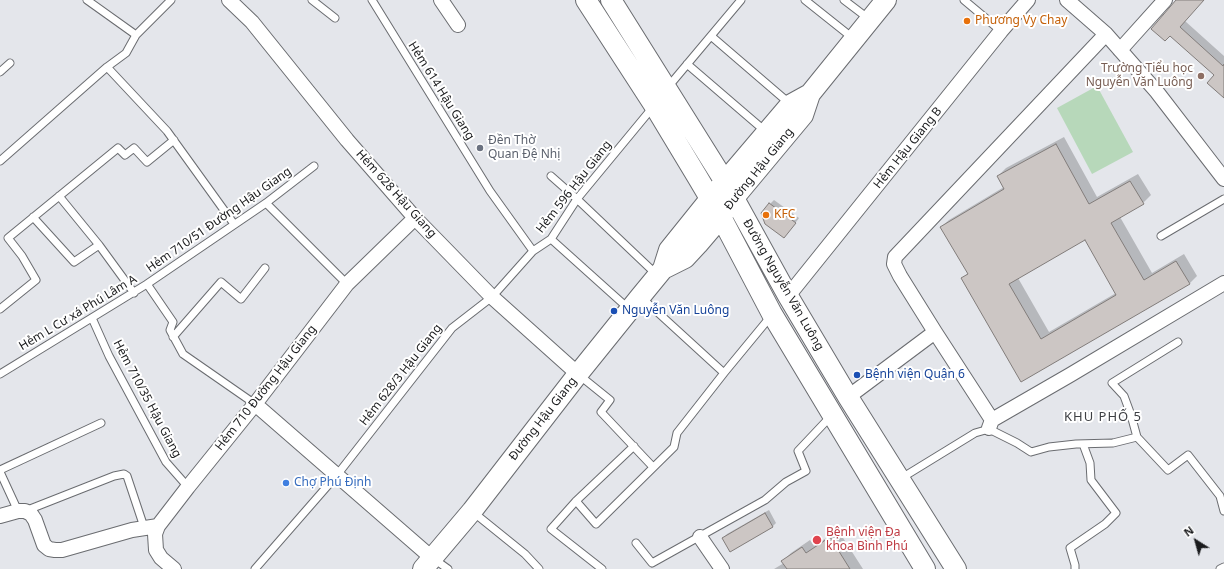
<!DOCTYPE html>
<meta charset="utf-8">
<style>
body{margin:0}
#map{position:relative;width:1224px;height:569px;overflow:hidden;background:#e4e6eb;font-family:"Noto Sans",sans-serif}
canvas{display:block}
.north{position:absolute;left:1176px;top:521px;width:40px;height:40px;-webkit-text-stroke:3px #fff;paint-order:stroke;rotate:323deg;font-size:11px;font-weight:700;line-height:16px;text-align:center;color:#1a1b1d}
.north::after{content:'';display:block;margin:auto;width:14px;height:18px;background:#1a1b1d;clip-path:polygon(50% 0,100% 100%,50% 72%,0 100%)}
</style>
<div id="map">
<canvas width="1224" height="569"></canvas>
<div class="north">N</div>
</div>
<script>
const c = document.querySelector('canvas').getContext('2d');
c.lineJoin = 'round';
function fill(path, color) {
  c.fillStyle = color;
  c.fill(path, 'evenodd');
}
function poly(rows) {
  const path = new Path2D();
  for (const r of rows) {
    path.moveTo(r[0], r[1]);
    for (let i = 2; i < r.length; i += 2) path.lineTo(r[i], r[i + 1]);
  }
  return path;
}
function stroke(path, color, width, dash) {
  c.strokeStyle = color;
  c.lineWidth = width;
  c.lineCap = dash ? 'butt' : 'round';
  c.setLineDash(dash || []);
  c.stroke(path);
}
function write(font, color, halo, rows, align = 'center') {
  c.font = font + ' "Noto Sans",sans-serif';
  c.lineWidth = 4;
  c.setLineDash([]);
  c.textBaseline = 'middle';
  c.strokeStyle = halo;
  c.fillStyle = color;
  for (const [text, x, y, turn = 0] of rows) {
    c.save();
    c.translate(x, y);
    c.rotate((+turn || 0) * Math.PI / 180);
    c.textAlign = isNaN(turn) ? turn : align;
    if (halo) c.strokeText(text, 0, 0);
    c.fillText(text, 0, 0);
    c.restore();
  }
}
fill(poly([
 [1097,86,1133,152,1092,174,1057,108]
]), '#b7d8ba');
fill(poly([
 [1178,0,1203,0,1185,21,1224,56,1224,96,1216,75,1170,35],
 [1064,137,1097,197,1138,174,1151,195,1143,203,1120,217,1152,273,1184,254,1197,276,1189,284,1021,381,962,278,968,273,941,227,949,220,1004,187,998,176,1006,168],
 [1085,239,1116,293,1049,332,1018,278],
 [774,200,799,218,788,233,770,204],
 [769,510,776,523,772,527,723,538,727,534],
 [838,530,863,569,774,569,784,563,783,561,791,553,810,540,814,546]
]), '#0003');
const building = poly([
 [1176,0,1204,0,1180,27,1223,66,1224,64,1224,98,1207,83,1214,75,1170,36,1165,41,1151,29,1176,0],
 [1056,144,1089,204,1130,181,1144,204,1111,223,1144,280,1176,261,1190,284,1021,382,961,278,968,274,940,227,1004,189,997,176,1056,144],
 [1085,240,1116,295,1041,339,1009,284,1085,240],
 [769,203,796,223,784,238,765,224,761,213,769,203],
 [765,513,773,527,730,552,722,538,765,513],
 [830,537,850,569,787,569,781,561,802,547,806,553,830,537]
]);
fill(building, '#ccc6c4');
stroke(building, '#817c7a', 1);
const service = poly([
 [87,0,136,35],
 [312,0,335,18],
 [372,0,490,191,533,251],
 [805,0,854,39],
 [844,0,869,19],
 [964,0,1001,31],
 [711,36,789,103],
 [687,64,765,131],
 [107,67,167,131,234,224],
 [0,72,10,63],
 [668,87,741,0],
 [0,161,107,67,126,53,136,35,171,0],
 [551,176,577,199,656,274],
 [59,196,99,245,134,293],
 [266,203,347,284],
 [33,217,74,262,99,245],
 [1161,236,1224,199],
 [551,239,629,309],
 [642,298,724,373],
 [0,309,36,280,22,256,8,238,118,148,125,155,134,148,147,162,174,140],
 [92,318,109,356,166,462,188,487],
 [173,337,221,282,241,299,265,268],
 [1178,342,1112,383,1124,396,1131,415,1137,437,1168,470,1188,455,1220,496,1224,511],
 [0,374,147,284],
 [579,375,610,400,601,412,653,467],
 [255,404,183,354,170,330,173,322,147,284,266,203,314,166],
 [0,470,101,423],
 [0,472,18,511],
 [900,479,975,433,989,429,1017,443,1031,452,1049,447,1076,444,1113,443,1137,437],
 [576,501,596,524,674,447,677,433,724,373,771,316],
 [25,511,114,476,124,474,127,476,144,527],
 [473,512,525,554,539,569],
 [636,543,652,563,765,500,786,482,806,471,798,451,831,416],
 [434,559,448,569],
 [255,569,337,475,452,328,492,297,533,251,551,239,577,199,653,107],
 [602,569,551,529,576,501,634,446],
 [1075,569,1075,565,1070,548,1105,524,1116,513,1091,480,1090,463,1083,444],
 [1220,569,1224,567]
]);
const minor = poly([
 [229,0,252,22,347,140,415,218,492,297,578,374],
 [441,0,458,25],
 [1067,0,1106,34,1157,92,1224,179],
 [1120,50,1165,0],
 [788,296,1001,31,1028,0],
 [848,397,935,332],
 [255,404,432,558],
 [992,420,935,332,900,276,894,264,895,257,1106,34],
 [989,428,992,420,1070,375,1224,283],
 [0,516,18,511,25,511,31,514,35,520,44,545,49,549,55,550,62,550,132,530,158,526],
 [700,537,722,569],
 [174,569,161,558,156,550,155,534,158,526,188,487,255,404,347,284,415,218]
]);
const secondary = poly([
 [586,0,654,105,698,178,721,217,772,314,925,569],
 [611,0,725,182,788,296,848,397,956,569],
 [663,269,669,250,710,199,790,105,810,94],
 [423,569,472,511,578,374,640,297,663,269,685,258,698,244,721,217,733,199,803,115,810,94,886,0]
]);
stroke(service, '#6a6c70', 9);
stroke(minor, '#6a6c70', 16);
stroke(secondary, '#6a6c70', 22);
stroke(service, '#fff', 7);
stroke(minor, '#fff', 14);
stroke(secondary, '#fff', 20);
for (const [x, y, r, color] of [
 [967,21,4,"#e8710a"],
 [1201,76,4,"#8d6e63"],
 [480,148,4,"#6b7280"],
 [766,215,4,"#e8710a"],
 [614,311,4,"#1a4fb4"],
 [857,375,4,"#1a4fb4"],
 [286,483,4,"#3f7fe0"],
 [817,540,5,"#e0444e"]
]) {
  const dot = new Path2D();
  dot.arc(x, y, r, 0, 2 * Math.PI);
  c.fillStyle = color;
  c.fill(dot);
  stroke(dot, '#fff', 1.5);
}
write('12px', '#c56008', '#fff', [
 ["Phương Vy Chay",975,21],
 ["KFC",774,215]
], 'left');
write('12px', '#785e54', '#fff', [
 ["Trường Tiểu học",1193,69],
 ["Nguyễn Văn Luông",1193,83]
], 'right');
write('12px', '#1a1b1d', '#fff', [
 ["Hẻm 614 Hậu Giang",441,91,58],
 ["Hẻm Hậu Giang B",908,148,-51],
 ["Đường Hậu Giang",759,169,-51],
 ["Hẻm 596 Hậu Giang",574,187,-52],
 ["Hẻm 628 Hậu Giang",396,194,48],
 ["Hẻm 710/51 Đường Hậu Giang",219,220,-35],
 ["Đường Nguyễn Văn Luông",783,285,60],
 ["Hẻm L Cư xá Phú Lâm A",78,313,-31],
 ["Hẻm 628/3 Hậu Giang",401,375,-52],
 ["Hẻm 710 Đường Hậu Giang",266,388,-52],
 ["Hẻm 710/35 Hậu Giang",147,399,62],
 ["Đường Hậu Giang",543,419,-52]
]);
write('12px', '#5b616d', '#fff', [
 ["Đền Thờ",488,141],
 ["Quan Đệ Nhị",488,155]
], 'left');
write('12px', '#164399', '#fff', [
 ["Nguyễn Văn Luông",622,311],
 ["Bệnh viện Quận 6",865,375]
], 'left');
write('12px', '#366cbe', '#fff', [
 ["Chợ Phú Định",294,483]
], 'left');
write('12px', '#be3a42', '#fff', [
 ["Bệnh viện Đa",826,533],
 ["khoa Bình Phú",826,547]
], 'left');
c.letterSpacing = '1px';
write('13px', '#3d3f43', '#fff', [
 ["KHU PHỐ 5",1103,417]
]);
c.letterSpacing = '0px';
</script>
